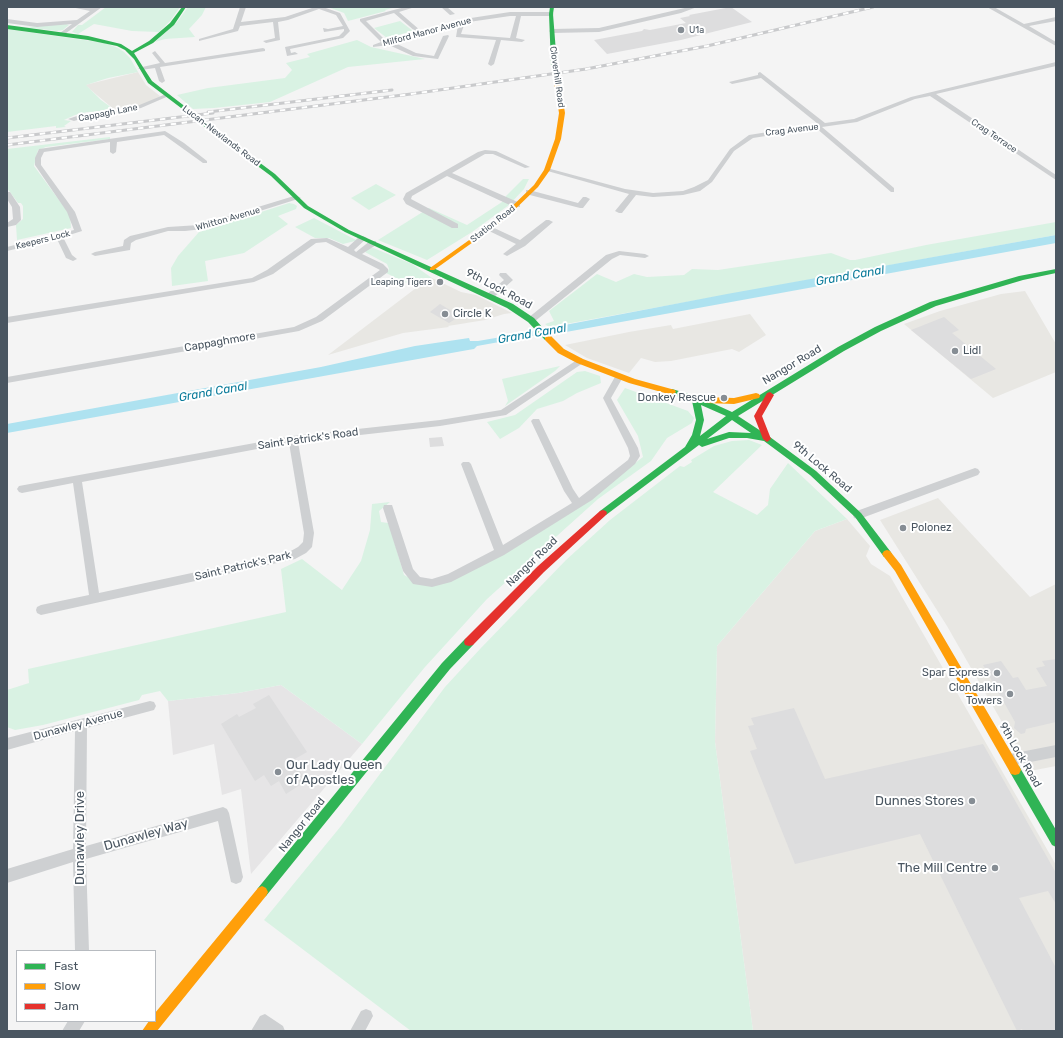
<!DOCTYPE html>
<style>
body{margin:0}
#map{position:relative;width:1063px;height:1038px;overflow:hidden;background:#f4f4f4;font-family:Rubik,sans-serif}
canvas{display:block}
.frame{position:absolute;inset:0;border:8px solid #4a5661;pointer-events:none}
.legend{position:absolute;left:16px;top:950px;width:140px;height:72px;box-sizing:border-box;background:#fff;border:1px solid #b7bbc0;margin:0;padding:5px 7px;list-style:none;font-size:12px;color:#4a5661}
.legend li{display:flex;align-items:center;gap:8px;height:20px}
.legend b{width:20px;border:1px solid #b7bbc0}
</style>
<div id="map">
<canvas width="1063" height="1038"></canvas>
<div class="frame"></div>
<ul class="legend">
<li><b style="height:5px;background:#30b455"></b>Fast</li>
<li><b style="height:5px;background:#ff9f0a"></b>Slow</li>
<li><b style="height:5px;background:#e5322d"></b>Jam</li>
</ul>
</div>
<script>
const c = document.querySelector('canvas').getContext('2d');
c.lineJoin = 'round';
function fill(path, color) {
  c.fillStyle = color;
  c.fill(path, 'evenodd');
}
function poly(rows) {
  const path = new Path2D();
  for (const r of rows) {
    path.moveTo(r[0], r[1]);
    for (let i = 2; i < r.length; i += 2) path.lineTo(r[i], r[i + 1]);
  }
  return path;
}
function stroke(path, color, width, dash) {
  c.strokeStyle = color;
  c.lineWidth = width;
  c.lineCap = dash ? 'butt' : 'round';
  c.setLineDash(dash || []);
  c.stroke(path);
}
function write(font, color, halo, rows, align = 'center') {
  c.font = font + ' Rubik,sans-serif';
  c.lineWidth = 4;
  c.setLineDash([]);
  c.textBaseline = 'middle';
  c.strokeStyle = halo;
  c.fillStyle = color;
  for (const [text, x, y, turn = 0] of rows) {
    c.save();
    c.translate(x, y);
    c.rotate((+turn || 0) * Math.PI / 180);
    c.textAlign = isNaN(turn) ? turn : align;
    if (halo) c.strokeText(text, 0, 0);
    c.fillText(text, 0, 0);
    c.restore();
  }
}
fill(poly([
 [138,72,146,85,160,96,159,98,142,105,116,111,85,85],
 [432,278,461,292,476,295,512,313,504,314,485,320,448,326,449,327,403,333,328,355,416,288],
 [1025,291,1056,344,1056,372,993,398,904,324,940,311,1001,294],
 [750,314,766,335,739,352,732,349,671,361,655,362,641,358,629,373,587,358,565,345,629,332,671,325,673,329],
 [938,498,1030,597,1056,584,1056,766,1030,771,947,626,880,520],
 [847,519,870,546,866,556,871,564,890,576,1056,865,1056,1031,753,1031,715,742,717,646,815,531]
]), '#e8e7e3');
fill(poly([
 [281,685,362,744,251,874,241,789,222,795,214,744,173,755,168,701,238,693]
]), '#e6e5e6');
fill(poly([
 [106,7,180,7,171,20,159,32,132,31,94,24,78,34,72,32,78,25,82,25],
 [188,7,206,7,202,15,189,29,195,37,165,39,155,42,177,22],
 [328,7,388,7,392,8,385,10,386,11,348,21,344,13],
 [400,21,413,31,387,38,374,28],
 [66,24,69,25,63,30,57,31,25,27],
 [7,29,105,43,118,48,124,52,130,58,138,72,108,78,86,85,101,100,116,111,87,112,75,115,64,120,71,121,64,126,66,127,56,128,56,126,7,132],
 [357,40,371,47,425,59,348,67,270,102,214,108,193,109,177,95,208,88,285,78,292,70,286,63,310,57,307,54],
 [110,137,110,139,46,147,38,150,34,166,70,215,71,228,17,240,16,225,23,219,23,206,21,203,18,203,7,188,7,149],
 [523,179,529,179,524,189,509,205,472,232,427,260,378,240,429,208,467,225,502,202,506,196],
 [376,184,396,195,369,210,351,198],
 [289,203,294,204,297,206,296,209,278,216,288,224,244,253,205,261,208,281,172,286,171,268,178,256,199,232],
 [314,218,356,240,355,241,343,244,329,238,315,238,295,227],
 [1056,222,1056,235,549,327,545,324,554,321,549,311,597,274,616,282,634,274,647,277,684,275,692,269,718,270,831,253,850,260,855,260,926,245],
 [371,247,412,264,432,278,416,288,386,273,389,269,387,264,365,252],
 [560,366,555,371,505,406,508,401,502,379],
 [585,371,600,376,601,383,577,393,563,401,537,409,519,428,500,439,487,422,515,415,577,372],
 [625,388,688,411,694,418,692,423,667,438,651,461,598,499,487,599,425,667,362,744,281,685,238,693,168,701,160,691,142,695,139,700,43,725,15,730,7,727,7,690,29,683,28,669,286,612,281,569,302,559,342,590,361,561,370,530,372,504,390,502,379,511,381,522,388,523,390,527,404,575,423,585,440,582,580,505,643,457,638,436,617,400],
 [749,440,762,445,713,492,757,515,768,505,770,489,788,463,847,519,815,531,717,646,715,742,753,1031,411,1031,264,920,341,826,445,687,480,649,566,560,610,520,680,466,684,467,692,462,691,460,714,446,732,441]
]), '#d9f2e3');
fill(poly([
 [1056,235,1056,243,566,332,555,332,477,346,474,349,468,350,7,433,7,424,321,367,415,346,469,338,470,341,478,341,507,336,727,294]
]), '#aee2f0');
fill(poly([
 [731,7,752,22,681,40,607,54,594,40,642,31,644,29,650,30,686,23,680,18,690,16,689,15],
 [440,304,460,316,449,323,430,312],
 [944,317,959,330,952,333,996,369,971,379,911,330],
 [442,437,444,446,430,447,429,438],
 [1056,659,1056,722,1026,729,1025,733,1021,734,1014,728,1015,722,983,665,1001,661,1013,678,1018,677,1026,690,1047,686,1036,668,1045,666,1042,661],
 [269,695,307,752,293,760,306,781,286,794,279,781,271,786,264,775,255,781,221,724,237,714,239,717,256,708,253,704],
 [794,708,825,779,983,744,1056,873,1056,904,1048,891,1019,898,1056,968,1056,1031,1023,1031,1022,1029,1017,1031,920,834,795,864,750,751,757,749,748,726,754,725,751,718]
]), '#ddddde');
fill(poly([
 [71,7,102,7,62,36,59,34,60,33,72,24,37,27,7,23,7,19,37,23,77,20,90,11,71,7],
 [240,7,246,7,241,22,285,17,315,7,323,7,340,13,350,31,343,38,290,49,291,53,295,52,298,54,287,56,285,47,339,36,344,31,344,29,324,32,323,28,328,29,343,26,336,15,319,9,288,20,278,22,280,40,266,43,263,41,275,38,273,22,240,26,238,31,199,41,199,39,233,29,240,7],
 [405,7,415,7,399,12,421,31,458,20,510,12,551,12,554,14,551,16,521,16,516,38,525,40,522,42,501,40,494,64,491,66,488,64,496,40,456,37,458,25,457,24,393,42,416,53,434,56,443,36,448,35,449,36,438,59,413,56,389,45,373,47,373,45,381,42,360,21,360,19,405,7],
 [394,13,416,32,386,41,366,21,394,13],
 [510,16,516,16,510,38,461,34,464,25,462,23,510,16],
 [441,7,447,7,455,14,450,15,441,7],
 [689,7,697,7,681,13,599,32,552,33,549,31,552,29,599,28,689,7],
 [987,7,994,7,1024,24,1056,17,1056,21,1029,26,1056,42,1056,46,987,7],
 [263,48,265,49,265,51,160,67,165,81,162,83,159,81,155,68,141,70,138,68,160,63,152,53,155,51,165,63,263,48],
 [1056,62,1056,66,936,94,1056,175,1056,180,930,96,915,99,857,122,822,127,894,188,894,192,891,192,816,128,753,138,734,151,712,182,700,191,683,195,653,197,636,195,622,213,619,213,615,211,629,194,544,170,547,168,625,189,653,193,683,191,694,187,708,180,730,149,749,135,818,124,761,78,732,84,729,82,758,75,758,73,760,72,825,123,854,119,911,97,1056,62],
 [166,94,171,95,141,108,119,114,84,118,74,121,68,119,83,114,119,110,137,106,166,94],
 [165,131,184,143,207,161,207,163,203,163,164,135,117,142,116,152,113,154,110,152,110,142,44,152,41,158,41,165,75,212,82,231,63,237,72,255,77,259,73,261,66,258,57,239,7,251,7,247,74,230,67,212,35,165,35,158,39,149,165,131],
 [485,150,496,151,530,167,525,168,493,154,485,154,452,173,520,203,520,207,514,207,447,176,412,196,411,199,458,224,458,228,452,228,406,204,403,199,406,193,478,152,485,150],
 [526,190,529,190,578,203,583,197,586,197,590,199,583,208,580,208,526,194,526,190],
 [7,192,10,192,20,207,21,220,16,225,7,227,7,223,13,219,12,207,7,199,7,192],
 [294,196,297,196,301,198,203,229,185,231,168,231,136,240,131,243,130,250,95,256,91,254,95,252,123,246,124,240,130,236,168,227,199,225,294,196],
 [546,220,549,220,553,222,525,246,507,256,503,254,516,244,485,229,489,227,492,227,520,240,546,220],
 [360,236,363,236,367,238,354,250,356,252,370,241,376,241,376,245,362,254,383,264,388,269,388,272,322,321,299,331,7,383,7,377,294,327,316,317,380,270,326,242,316,243,273,274,254,282,7,323,7,317,252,278,267,270,311,239,327,238,348,247,360,236],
 [619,251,645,254,649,256,645,258,620,255,612,259,534,322,528,322,527,320,528,318,606,255,619,251],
 [500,273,506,273,513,280,493,298,487,298,487,294,504,280,499,275,500,273],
 [580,358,583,359,584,361,583,363,506,415,440,426,298,442,314,533,312,547,306,553,295,559,41,615,37,613,36,610,37,607,41,605,89,595,73,483,22,493,19,492,17,489,19,486,293,436,440,420,501,410,580,358],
 [289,443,304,533,303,542,298,547,289,552,99,593,82,482,289,443],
 [619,374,623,377,611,398,638,448,640,456,635,464,592,500,504,555,451,582,432,587,413,584,403,571,383,508,384,505,392,505,393,508,413,569,420,577,432,579,448,574,494,550,461,464,463,462,469,462,471,464,503,545,572,503,564,491,531,421,533,419,539,419,573,489,579,498,628,460,630,456,628,448,603,398,616,375,619,374],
 [975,468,978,469,980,472,978,475,862,518,858,519,854,518,853,515,854,512,975,468],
 [150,701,154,702,156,706,154,710,87,728,86,846,223,807,227,809,229,813,243,877,241,882,236,884,231,882,218,821,86,859,89,951,75,951,73,862,7,883,7,869,73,849,75,731,7,750,7,738,150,701],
 [1056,745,1056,757,1010,766,1006,764,1004,760,1006,756,1010,754,1056,745],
 [366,1009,371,1011,373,1016,365,1031,350,1031,361,1011,366,1009],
 [265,1014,283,1026,285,1031,251,1031,260,1016,265,1014],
 [68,1021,85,1021,79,1031,62,1031,68,1021]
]), '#ced0d2');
fill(poly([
 [182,7,186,7,174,25,153,43,134,53,152,81,187,108,188,109,185,111,148,83,134,59,125,50,117,46,88,40,7,29,7,25,88,36,121,44,132,51,149,41,170,23,182,7],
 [550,7,554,7,553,14,557,65,554,67,551,65,549,14,550,7],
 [201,122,205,122,275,174,308,206,349,230,513,304,534,318,552,338,551,340,545,340,528,322,507,308,345,232,304,208,271,176,201,124,201,122],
 [1056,269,1056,273,1023,280,936,306,881,331,844,351,738,416,770,437,816,471,861,513,890,551,892,554,890,557,884,557,855,517,810,475,764,441,747,438,729,438,702,447,699,445,606,515,600,515,599,513,600,511,685,447,692,435,696,420,692,401,669,394,668,392,669,390,672,389,699,397,732,412,838,347,875,327,930,302,1019,276,1056,269],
 [701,405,726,416,700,436,704,420,701,405],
 [732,420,751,433,729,432,707,439,732,420],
 [469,638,473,639,474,642,473,645,450,669,266,896,262,898,258,896,256,892,258,888,442,663,465,639,469,638],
 [1015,765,1019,766,1056,830,1056,847,1052,845,1011,774,1009,770,1011,766,1015,765]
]), '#30b455');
fill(poly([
 [556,75,559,77,565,113,561,139,550,170,538,187,504,220,434,270,430,270,430,268,500,218,534,185,544,170,555,139,559,113,553,77,556,75],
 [545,336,551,336,564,349,583,359,635,379,675,390,676,392,672,395,629,383,577,363,558,353,545,340,545,336],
 [756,393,759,394,760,396,759,398,734,404,706,403,702,400,706,397,734,398,756,393],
 [887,550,890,551,901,565,1019,766,1021,770,1019,774,1015,775,1011,774,895,571,884,557,882,554,884,551,887,550],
 [262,886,266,888,268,892,266,896,157,1031,142,1031,149,1021,155,1021,155,1013,258,888,262,886]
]), '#ff9f0a');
fill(poly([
 [770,392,774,395,762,416,771,439,767,442,763,439,754,416,767,393,770,392],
 [603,510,606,511,607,513,606,515,544,572,473,645,469,646,465,645,464,642,465,639,538,566,600,511,603,510]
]), '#e5322d');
const rail = poly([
 [208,112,392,90],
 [7,138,213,113],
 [7,145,411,94,586,69,707,46,873,7]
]);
stroke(rail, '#c9cacc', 3);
stroke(rail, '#fff', 2, [5.5]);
stroke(poly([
 [554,65,556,77],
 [185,109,203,123]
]), '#30b455', 5.5);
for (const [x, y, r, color] of [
 [681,30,4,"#868d94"],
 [440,282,4,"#868d94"],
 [445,314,4,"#868d94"],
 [955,351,4,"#868d94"],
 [724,398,4,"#868d94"],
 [903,528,4,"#868d94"],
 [997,673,4,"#868d94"],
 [1010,694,4,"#868d94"],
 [278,772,4,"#868d94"],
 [972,801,4,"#868d94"],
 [995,868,4,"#868d94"]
]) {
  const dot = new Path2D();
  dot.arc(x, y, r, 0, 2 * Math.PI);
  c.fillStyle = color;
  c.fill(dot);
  stroke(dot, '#fff', 1.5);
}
write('9px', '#4a5661', '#fff', [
 ["U1a",689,30],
 ["Leaping Tigers",432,282,"right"]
], 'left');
write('9px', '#4a5661', '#fff', [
 ["Milford Manor Avenue",427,32,-15],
 ["Cloverhill Road",557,77,82],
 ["Cappagh Lane",108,113,-11],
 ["Crag Avenue",792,130,-7],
 ["Lucan-Newlands Road",221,136,37],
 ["Crag Terrace",994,136,34],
 ["Whitton Avenue",228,219,-16],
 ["Station Road",493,224,-38],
 ["Keepers Lock",43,240,-14]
]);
write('11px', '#4a5661', '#fff', [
 ["9th Lock Road",499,289,28],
 ["Cappaghmore",220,342,-10],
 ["Nangor Road",792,365,-31],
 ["Saint Patrick's Road",308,439,-8],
 ["9th Lock Road",822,467,40],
 ["Nangor Road",532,562,-44],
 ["Saint Patrick's Park",243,566,-13],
 ["Dunawley Avenue",78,725,-15],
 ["9th Lock Road",1020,755,60],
 ["Nangor Road",302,825,-51]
]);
write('11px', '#4a5661', '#fff', [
 ["Circle K",453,314],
 ["Lidl",963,351],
 ["Donkey Rescue",716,398,"right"],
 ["Polonez",911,528],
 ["Spar Express",989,673,"right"],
 ["Clondalkin",1002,688,"right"],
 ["Towers",1002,701,"right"]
], 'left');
write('italic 12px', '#0c7c9b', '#fff', [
 ["Grand Canal",850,276,-10],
 ["Grand Canal",532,334,-10],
 ["Grand Canal",213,392,-10]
]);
write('13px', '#4a5661', '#fff', [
 ["Our Lady Queen",286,765,"left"],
 ["of Apostles",286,780,"left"],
 ["Dunnes Stores",964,801],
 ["The Mill Centre",987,868]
], 'right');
write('13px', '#4a5661', '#fff', [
 ["Dunawley Way",146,835,-16],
 ["Dunawley Drive",80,838,-90]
]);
</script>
